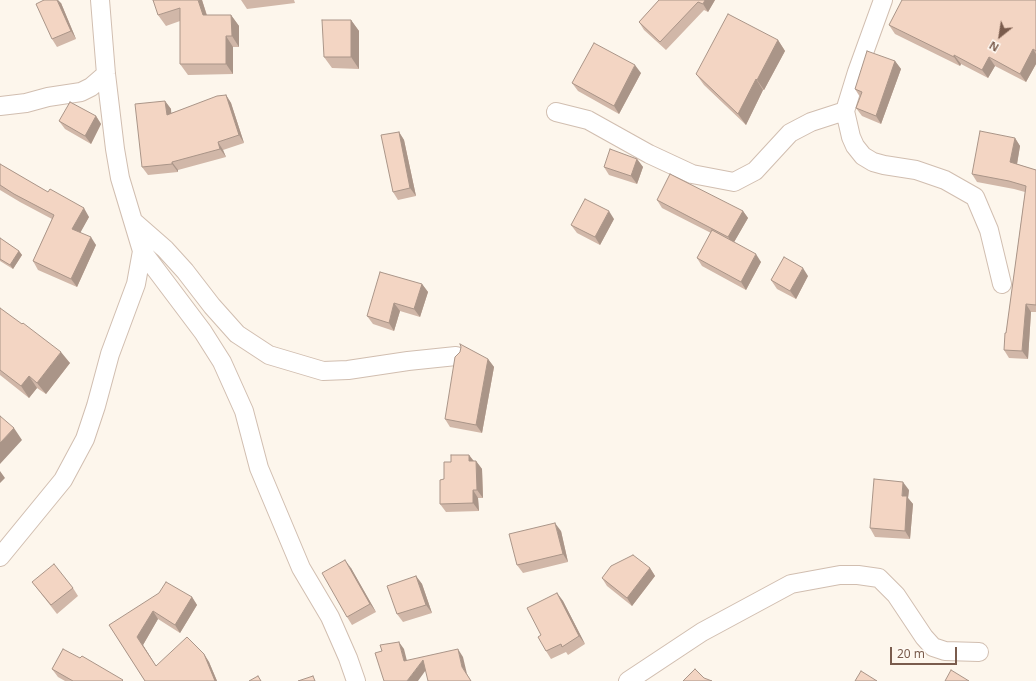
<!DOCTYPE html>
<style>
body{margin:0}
#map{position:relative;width:1036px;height:681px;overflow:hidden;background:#fdf6ec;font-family:"Noto Sans",sans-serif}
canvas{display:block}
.north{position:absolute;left:980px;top:16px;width:40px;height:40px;-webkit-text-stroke:3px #fffaf3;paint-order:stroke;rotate:210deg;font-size:11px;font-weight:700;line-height:16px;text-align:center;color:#7a5c4d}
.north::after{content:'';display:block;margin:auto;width:14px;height:18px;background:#7a5c4d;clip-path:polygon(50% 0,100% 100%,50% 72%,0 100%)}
.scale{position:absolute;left:890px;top:647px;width:67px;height:18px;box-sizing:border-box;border:2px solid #7a5c4d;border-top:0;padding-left:5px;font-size:12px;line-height:14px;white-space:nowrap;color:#7a5c4d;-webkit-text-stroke:3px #fffaf3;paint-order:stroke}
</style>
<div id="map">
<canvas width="1036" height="681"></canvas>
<div class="north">N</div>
<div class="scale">20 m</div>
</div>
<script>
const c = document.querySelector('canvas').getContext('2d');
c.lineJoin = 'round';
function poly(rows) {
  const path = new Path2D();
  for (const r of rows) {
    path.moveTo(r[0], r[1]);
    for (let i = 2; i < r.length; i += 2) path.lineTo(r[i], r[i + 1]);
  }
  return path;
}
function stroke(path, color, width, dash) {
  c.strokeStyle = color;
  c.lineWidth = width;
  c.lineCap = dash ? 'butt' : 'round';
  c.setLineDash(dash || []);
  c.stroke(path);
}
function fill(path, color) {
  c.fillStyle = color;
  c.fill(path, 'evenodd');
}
const street = poly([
 [100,0,106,74,115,149,120,178,142,251,203,332,222,362,244,411,259,468,301,568,330,617,348,658,356,681],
 [883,0,857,72,845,111,851,137,855,146,863,156,873,162,884,165,916,170,945,180,975,197,989,230,1002,284],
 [0,106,26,103,48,97,81,92,91,87,106,74],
 [556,112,588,120,649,154,692,174,734,182,755,171,790,133,811,122,845,111],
 [133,221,165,249,185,271,212,306,237,334,269,355,323,371,348,370,408,361,456,356],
 [0,557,63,480,85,439,96,406,110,354,136,284,142,251],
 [628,681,702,632,791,584,840,575,858,575,879,578,896,595,924,637,933,647,945,651,979,652]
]);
stroke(street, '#d1beb0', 20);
stroke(street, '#fff', 18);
fill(poly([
 [202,0,207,15,231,15,239,26,239,47,233,47,233,74,188,75,180,64,180,21,166,26,158,15],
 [241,0,294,0,295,3,247,9],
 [659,0,715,0,708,12,704,10,666,50,644,30,639,22],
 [1036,0,1036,64,1026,82,995,66,988,78,961,64,960,66,895,34,889,25],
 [61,3,76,39,57,47,52,39],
 [351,20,359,31,359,69,332,68,324,57],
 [778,40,785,51,764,90,763,90,746,125,704,85,696,74],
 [895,61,901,69,881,124,862,116,856,108,860,97,855,89],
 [641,73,619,114,578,91,572,83],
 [226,95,231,103,244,143,223,150,226,157,178,170,178,172,148,175,142,167,165,101,171,109,171,113],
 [96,116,101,124,91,144,65,129,59,121],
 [399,132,404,140,416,196,398,200,393,192],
 [1015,138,1020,146,1017,164,1036,170,1036,312,1031,312,1028,359,1009,358,1004,350,1025,192,1014,189,977,182,972,174],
 [637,159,643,167,637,184,609,175,604,167],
 [0,164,89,217,80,232,96,245,77,287,38,270,33,261,52,219,20,202,0,190],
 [657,200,743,211,748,218,734,242,761,262,746,290,702,266,697,258,711,233,662,208],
 [614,219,600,245,577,233,571,225],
 [0,238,19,251,22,255,13,269,0,261],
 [808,276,796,299,777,289,771,280],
 [422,284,428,292,420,317,400,311,394,331,373,324,367,316],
 [0,308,70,363,46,394,37,388,29,398,0,375],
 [488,359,494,367,482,433,450,427,445,419],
 [469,455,474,461,476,461,482,469,483,498,478,498,479,511,446,512,440,504,444,479,451,462],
 [909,490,908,498,913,504,910,539,875,537,870,528],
 [561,531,568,562,523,573,517,565],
 [351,568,376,612,352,625,347,617],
 [650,568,655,576,632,606,607,586,602,578],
 [416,576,422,584,432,613,403,622,397,614],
 [32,582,73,588,78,596,57,614],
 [557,593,563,601,585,644,568,655,566,652,551,659,546,651,541,635],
 [192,597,197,605,180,633,158,619,143,645,156,666,204,654,209,662,217,681,145,681,109,625],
 [52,669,123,681,65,681,58,677]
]), '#d1b7a8');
fill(poly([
 [57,0,58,0,61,3,76,39,71,31],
 [198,0,202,0,210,26,203,15],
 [705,0,715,0,708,12,703,4],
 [231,15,239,26,239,47,232,36],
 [351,20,359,31,359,69,351,57],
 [226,36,233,47,233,74,226,64],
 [778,40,785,51,764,90,757,80],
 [1033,49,1036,54,1036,64,1026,82,1020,74],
 [954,55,961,64,960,66,954,57],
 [989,57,995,66,988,78,982,70],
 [895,61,901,69,881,124,876,116],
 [635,65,641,73,619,114,614,106],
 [756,79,763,90,746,125,738,114],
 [226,95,231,103,244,143,239,135],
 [165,101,171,109,172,122,167,115],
 [96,116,101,124,91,144,85,136],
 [399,132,404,140,416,196,410,188],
 [1015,138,1020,146,1016,170,1010,162],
 [218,142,223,150,226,157,220,149],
 [637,159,643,167,637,184,631,176],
 [172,162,178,170,178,172,172,164],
 [84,208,89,217,78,237,72,229],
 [609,211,614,219,600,245,595,237],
 [743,211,748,218,733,244,728,237],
 [91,237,96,245,77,287,71,279],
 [19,251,22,255,13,269,10,265],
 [756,254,761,262,746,290,741,282],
 [803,268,808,276,796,299,790,291],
 [422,284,428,292,420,317,414,309],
 [394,303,400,311,394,331,389,323],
 [1026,304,1031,312,1028,359,1022,351],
 [61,352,70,363,46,394,37,383],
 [488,359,494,367,482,433,476,425],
 [29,376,37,388,29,398,21,386],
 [14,428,22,440,0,464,0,443],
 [469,455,475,463,469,461],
 [476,461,482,469,483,498,477,490],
 [0,471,5,478,0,483],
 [903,482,909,490,908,498,913,504,910,539,905,531,902,496],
 [473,490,478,498,479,511,473,503],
 [555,523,561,531,568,562,563,554],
 [345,560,351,568,376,612,370,604],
 [650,568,655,576,632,606,627,598],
 [416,576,422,584,432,613,426,605],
 [557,593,563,601,585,644,579,636],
 [192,597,197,605,180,633,175,625],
 [153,611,158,619,143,645,161,674,137,637],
 [399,642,404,649,409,669,404,661],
 [458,649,463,657,467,674,471,681,462,667],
 [204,654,209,662,217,681,215,681],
 [423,660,428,667,418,681,407,681]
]), '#aa9588');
const building = poly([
 [44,0,57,0,71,31,52,39,36,4,44,0],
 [153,0,198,0,203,15,231,15,232,36,226,36,226,64,180,64,180,8,158,15,153,0],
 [659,0,705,0,703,4,698,2,660,42,639,22,659,0],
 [902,0,1036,0,1036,51,1033,49,1020,74,989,57,982,70,954,55,954,57,889,25,902,0],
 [728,14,778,40,757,80,756,79,738,114,696,74,728,14],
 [322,20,351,20,351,57,324,57,322,20],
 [594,43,635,65,614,106,572,83,594,43],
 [867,51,895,61,876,116,856,108,862,92,855,89,867,51],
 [226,95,239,135,218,142,220,149,172,162,172,164,142,167,135,104,165,101,167,115,217,96,226,95],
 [70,102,96,116,85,136,59,121,70,102],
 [980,131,1015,138,1010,162,1036,170,1036,305,1026,304,1022,351,1004,350,1005,333,1006,333,1026,186,1009,181,972,174,980,131],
 [399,132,410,188,393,192,381,135,399,132],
 [610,149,637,159,631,176,604,167,610,149],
 [0,164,48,192,50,189,84,208,72,229,91,237,71,279,33,261,54,215,14,194,0,185,0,164],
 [670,174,743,211,728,237,657,200,670,174],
 [585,199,609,211,595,237,571,225,585,199],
 [712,230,756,254,741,282,697,258,712,230],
 [0,238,19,251,10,265,0,259,0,238],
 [784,257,803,268,790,291,771,280,784,257],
 [380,272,422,284,414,309,394,303,389,323,367,316,380,272],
 [0,308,22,324,23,323,61,352,37,383,29,376,21,386,0,370,0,308],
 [460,344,488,359,476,425,445,419,455,357,460,352,461,347,460,344],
 [0,416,14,428,0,443,0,416],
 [451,455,469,455,469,461,476,461,477,490,473,490,473,503,440,504,440,480,444,479,444,462,451,462,451,455],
 [874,479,903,482,902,496,907,496,905,531,870,528,874,479],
 [555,523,563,554,517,565,509,534,555,523],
 [633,555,650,568,627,598,602,578,611,566,633,555],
 [345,560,370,604,347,617,322,573,345,560],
 [54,564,73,588,51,605,32,582,54,564],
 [416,576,426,605,397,614,387,586,416,576],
 [166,582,192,597,175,625,153,611,137,637,156,666,187,637,204,654,215,681,145,681,109,625,159,593,166,582],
 [557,593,579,636,562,647,561,644,546,651,538,637,541,635,527,608,557,593],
 [399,642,404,661,458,649,462,667,471,681,428,681,423,660,407,681,384,681,375,653,382,651,380,645,399,642],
 [63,649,80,658,82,656,123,680,122,681,73,681,52,669,63,649],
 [695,669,704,678,712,681,683,681,695,669],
 [951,670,969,681,945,681,951,670],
 [861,671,877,681,855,681,861,671],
 [258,676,261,681,249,681,258,676],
 [313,676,315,681,298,681,313,676]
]);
fill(building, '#f3d5c3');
stroke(building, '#aa9588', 1);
</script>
